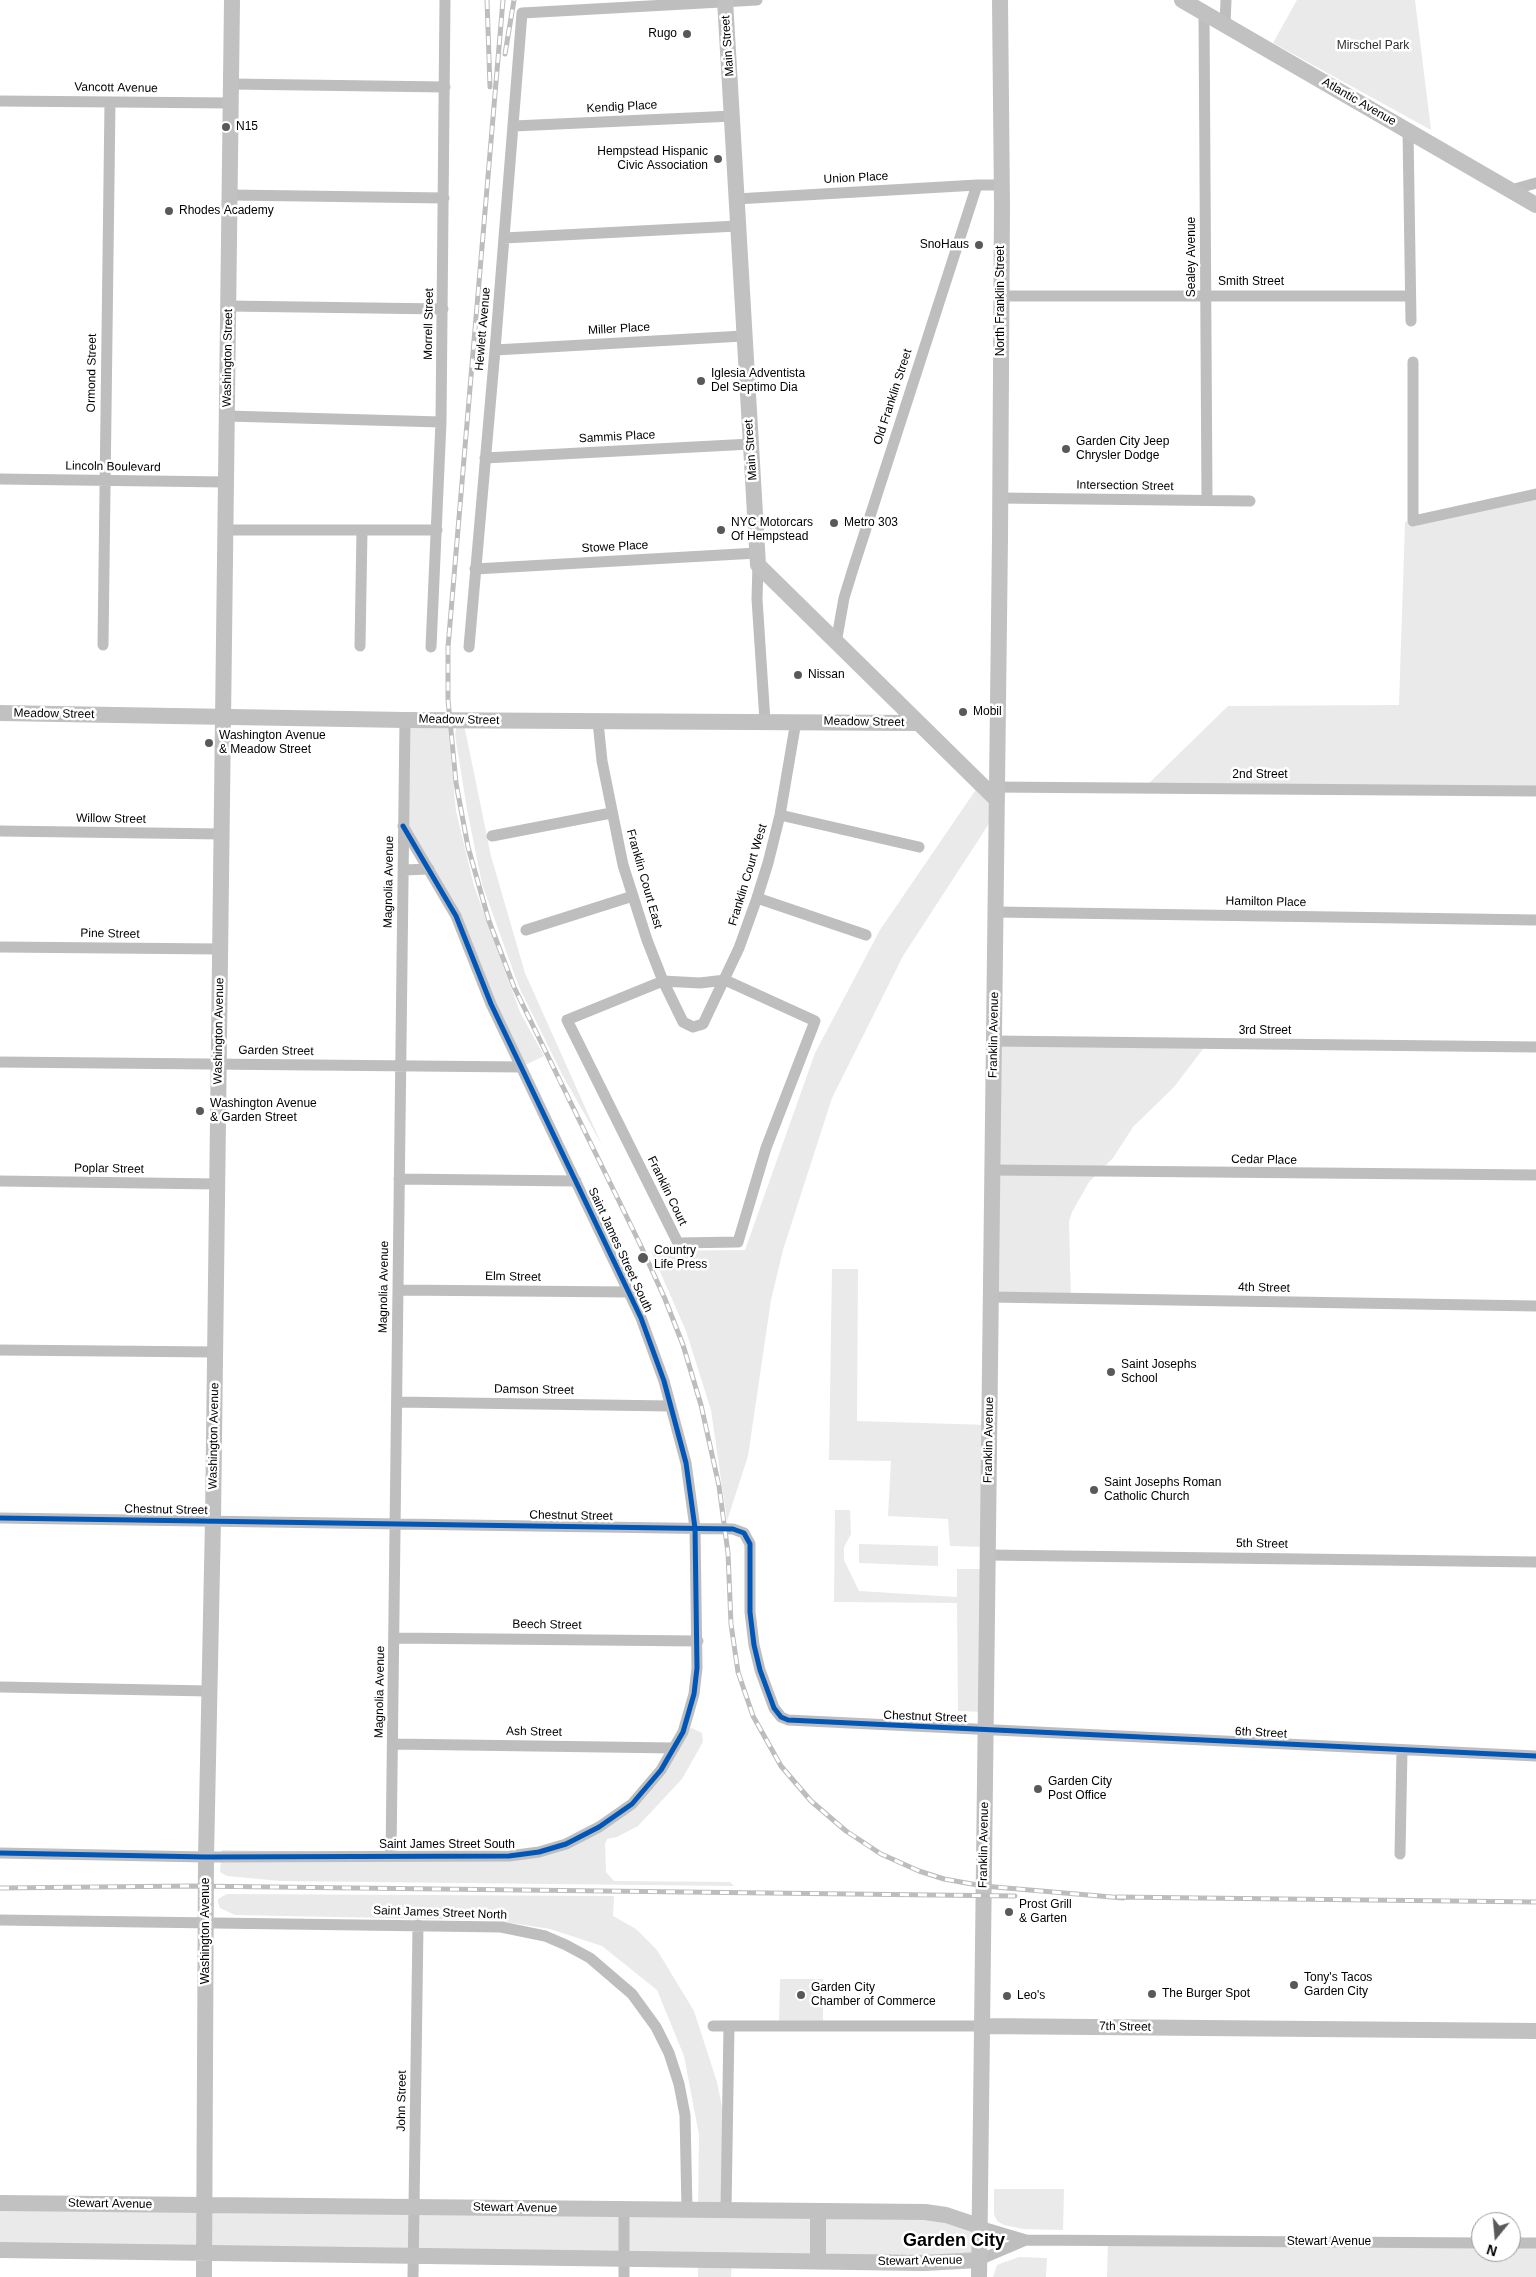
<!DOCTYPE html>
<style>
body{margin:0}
#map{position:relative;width:1536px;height:2277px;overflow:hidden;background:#fff;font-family:Helvetica,sans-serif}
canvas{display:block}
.north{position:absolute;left:1471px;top:2212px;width:50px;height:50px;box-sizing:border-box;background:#fff;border:1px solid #999;border-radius:50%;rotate:197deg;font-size:14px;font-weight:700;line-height:20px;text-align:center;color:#000}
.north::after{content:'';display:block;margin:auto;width:18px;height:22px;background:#595959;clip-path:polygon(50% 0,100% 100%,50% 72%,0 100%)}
</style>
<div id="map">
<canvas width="1536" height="2277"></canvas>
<div class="north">N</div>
</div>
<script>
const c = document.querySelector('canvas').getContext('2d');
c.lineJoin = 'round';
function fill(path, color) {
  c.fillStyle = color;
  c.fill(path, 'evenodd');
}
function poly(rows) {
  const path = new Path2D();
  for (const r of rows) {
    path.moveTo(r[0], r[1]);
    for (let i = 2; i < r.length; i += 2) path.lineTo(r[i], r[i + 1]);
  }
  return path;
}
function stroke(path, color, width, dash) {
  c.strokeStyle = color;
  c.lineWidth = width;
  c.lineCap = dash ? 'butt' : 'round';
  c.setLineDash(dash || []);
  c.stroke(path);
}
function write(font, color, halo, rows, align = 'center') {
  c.font = font + ' Helvetica,sans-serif';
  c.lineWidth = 5;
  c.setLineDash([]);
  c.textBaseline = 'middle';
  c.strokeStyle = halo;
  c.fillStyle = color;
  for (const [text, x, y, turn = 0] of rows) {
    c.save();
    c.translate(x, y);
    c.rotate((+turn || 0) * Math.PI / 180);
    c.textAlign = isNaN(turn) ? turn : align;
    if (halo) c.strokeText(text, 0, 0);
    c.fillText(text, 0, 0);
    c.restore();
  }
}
fill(poly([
 [1297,0,1415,0,1431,130,1273,43],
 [1536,493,1536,791,1146,786,1228,706,1399,705,1405,522],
 [405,719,447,719,456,811,474,886,520,1012,544,1056,521,1067,456,916,408,834],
 [458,719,462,719,466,734,491,856,525,973,602,1145,563,1076,519,987,482,884,467,809,455,735],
 [994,786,994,816,903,956,832,1098,783,1250,771,1300,748,1456,727,1521,711,1410,686,1331,651,1251,745,1250,815,1053,880,930,977,788],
 [992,1042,1206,1045,1174,1087,1133,1127,1113,1158,1089,1182,1072,1212,1069,1222,1071,1301,989,1301],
 [832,1269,858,1269,857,1421,989,1425,988,1547,950,1546,948,1519,888,1516,891,1461,829,1460],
 [835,1510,850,1510,851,1534,844,1547,844,1560,859,1591,957,1597,957,1569,987,1569,985,1712,958,1711,957,1603,834,1602],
 [859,1544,938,1546,938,1566,859,1563],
 [692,1728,702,1733,703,1742,682,1779,638,1826,617,1837,607,1839,605,1844,606,1872,614,1881,730,1882,734,1886,280,1881,227,1876,220,1872,222,1850,509,1856,552,1848,634,1802,683,1731],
 [227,1894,614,1896,613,1916,636,1929,657,1950,694,2011,717,2082,729,2141,731,2209,970,2222,974,2248,969,2255,732,2263,731,2277,698,2277,698,2262,0,2250,0,2200,698,2209,699,2135,684,2056,657,1990,602,1946,550,1929,493,1920,235,1915,220,1908,218,1903,218,1899],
 [780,1979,823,1979,823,2023,779,2023],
 [994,2189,1064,2189,1063,2230,1023,2229,1004,2225,997,2221,994,2214],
 [1108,2239,1481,2243,1481,2252,1511,2252,1511,2243,1536,2243,1536,2277,1107,2277],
 [1019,2257,1047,2258,1046,2277,993,2277,997,2265]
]), '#eaeaea');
stroke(poly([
 [1204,13,1207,500],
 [1225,25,1226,0],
 [231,84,445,87],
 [0,101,231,103],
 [514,126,733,116],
 [1408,131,1411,321],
 [1511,190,1536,183],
 [230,195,444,198],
 [736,199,977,185],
 [504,238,737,226],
 [1001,296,1410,296],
 [228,306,443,309],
 [495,350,743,336],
 [1413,362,1413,521,1536,494],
 [227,416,441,422],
 [485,458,751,444],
 [0,479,226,482],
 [1000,498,1250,501],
 [226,530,437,530],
 [758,565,757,599,765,721],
 [475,569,757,553],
 [836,643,844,598,852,572,977,185,1001,185],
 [103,645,110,102],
 [360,646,362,530],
 [431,647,441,422,445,0],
 [469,647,495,350,522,13,757,0],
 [598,722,602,761,623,865,647,940,663,981,683,1022,693,1027,703,1024,739,948,757,898,768,863,780,815,796,721],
 [990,787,1536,791],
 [780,815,919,847],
 [0,831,222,834],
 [492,836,611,813],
 [404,870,429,869],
 [757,898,866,935],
 [996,912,1536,920],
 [526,930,633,896],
 [0,947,220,949],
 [725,980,815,1021,766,1148,738,1242,678,1243,567,1020,663,981,700,983,725,980],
 [994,1041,1536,1047],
 [0,1062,521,1067],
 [992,1170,1536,1175],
 [399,1179,576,1181],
 [0,1181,217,1184],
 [398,1290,629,1292],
 [991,1297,1536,1306],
 [0,1350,215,1352],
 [397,1402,671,1406],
 [0,1518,733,1529,744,1533,750,1544,750,1612,754,1645,760,1670,774,1708,781,1717,788,1720,1536,1756],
 [988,1555,1536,1562],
 [395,1638,698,1641],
 [0,1687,209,1691],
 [393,1744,674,1748],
 [0,1853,206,1857,509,1856,539,1852,566,1844,599,1827,632,1804,661,1770,683,1732,694,1694,697,1668,695,1528,686,1463,664,1381,641,1318,491,1004,456,916,403,826],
 [1400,1854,1402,1750],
 [391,1855,405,720],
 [0,1920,501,1927,545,1936,566,1945,590,1958,632,1994,656,2027,669,2053,679,2084,685,2115,687,2209],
 [713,2026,982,2026],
 [726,2210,729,2026],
 [979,2226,1026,2240,1481,2243],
 [1511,2243,1536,2243],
 [979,2260,1026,2240],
 [413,2277,418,1925],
 [624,2277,624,2209]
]), '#bebebe', 11);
stroke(poly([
 [725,0,758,565,997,800],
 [1182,0,1536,205],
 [0,713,405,720,917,723],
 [982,2026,1536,2031],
 [0,2203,925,2212,946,2215,979,2226],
 [818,2211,818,2261],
 [0,2250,924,2263,979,2260],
 [204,2277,206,1857,213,1520,232,0],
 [979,2277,1000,538,1002,205,1000,0]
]), '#c1c1c1', 16);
const rail = poly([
 [487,0,490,87],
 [503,0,448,647,448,700,456,783,468,847,489,921,514,987,640,1244,665,1299,683,1345,701,1405,719,1486,728,1553,731,1624,738,1672,753,1716,781,1766,811,1801,846,1831,881,1854,919,1871,944,1879,983,1886,1123,1898],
 [505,54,514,0],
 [0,1888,191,1886,1015,1896],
 [1117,1897,1536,1902]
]);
stroke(rail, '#bdbdbd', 5);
stroke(rail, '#fff', 3, [9]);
stroke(poly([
 [0,1518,733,1529,744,1533,750,1544,750,1612,754,1645,760,1670,774,1708,781,1717,788,1720,1536,1756],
 [0,1853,206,1857,509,1856,539,1852,566,1844,599,1827,632,1804,661,1770,683,1732,694,1694,697,1668,695,1528,686,1463,664,1381,641,1318,491,1004,456,916,403,826]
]), '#0057b8', 5);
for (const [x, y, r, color] of [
 [687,34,5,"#595959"],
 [226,127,5,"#595959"],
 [718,159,5,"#595959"],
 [169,211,5,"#595959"],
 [979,245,5,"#595959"],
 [701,381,5,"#595959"],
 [1066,449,5,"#595959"],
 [834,523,5,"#595959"],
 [721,530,5,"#595959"],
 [798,675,5,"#595959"],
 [963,712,5,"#595959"],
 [209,743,5,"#595959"],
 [200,1111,5,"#595959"],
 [643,1258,6,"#595959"],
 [1111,1372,5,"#595959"],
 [1094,1490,5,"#595959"],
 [1038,1789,5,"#595959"],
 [1009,1912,5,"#595959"],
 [1294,1985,5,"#595959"],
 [1152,1994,5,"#595959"],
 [801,1995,5,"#595959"],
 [1007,1996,5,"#595959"]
]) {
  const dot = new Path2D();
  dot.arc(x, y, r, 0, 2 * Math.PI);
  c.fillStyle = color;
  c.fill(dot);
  stroke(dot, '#fff', 2);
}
write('12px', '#000', '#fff', [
 ["Rugo",677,34,"right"],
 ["N15",236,127],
 ["Hempstead Hispanic",708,152,"right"],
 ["Civic Association",708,166,"right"],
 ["Rhodes Academy",179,211],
 ["SnoHaus",969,245,"right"],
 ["Iglesia Adventista",711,374],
 ["Del Septimo Dia",711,388],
 ["Garden City Jeep",1076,442],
 ["Chrysler Dodge",1076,456],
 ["NYC Motorcars",731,523],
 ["Of Hempstead",731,537],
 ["Metro 303",844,523],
 ["Nissan",808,675],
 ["Mobil",973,712],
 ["Washington Avenue",219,736],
 ["& Meadow Street",219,750],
 ["Washington Avenue",210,1104],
 ["& Garden Street",210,1118],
 ["Country",654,1251],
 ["Life Press",654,1265],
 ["Saint Josephs",1121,1365],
 ["School",1121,1379],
 ["Saint Josephs Roman",1104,1483],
 ["Catholic Church",1104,1497],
 ["Garden City",1048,1782],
 ["Post Office",1048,1796],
 ["Prost Grill",1019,1905],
 ["& Garten",1019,1919],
 ["Tony's Tacos",1304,1978],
 ["Garden City",1304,1992],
 ["Garden City",811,1988],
 ["Chamber of Commerce",811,2002],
 ["The Burger Spot",1162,1994],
 ["Leo's",1017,1996]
], 'left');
write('12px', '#000', '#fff', [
 ["Main Street",728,46,-94],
 ["Vancott Avenue",116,88,1],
 ["Atlantic Avenue",1359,102,30],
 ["Kendig Place",622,107,-3],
 ["Union Place",856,178,-3],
 ["Sealey Avenue",1192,257,-90],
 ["Smith Street",1251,282],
 ["North Franklin Street",1001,301,-90],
 ["Morrell Street",429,324,-89],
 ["Hewlett Avenue",483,329,-85],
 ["Miller Place",619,329,-3],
 ["Washington Street",228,358,-89],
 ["Ormond Street",92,373,-89],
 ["Old Franklin Street",893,397,-72],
 ["Sammis Place",617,437,-3],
 ["Main Street",751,450,-94],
 ["Lincoln Boulevard",113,467,1],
 ["Intersection Street",1125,486,1],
 ["Stowe Place",615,547,-3],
 ["Meadow Street",54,714,1],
 ["Meadow Street",459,720,1],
 ["Meadow Street",864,722,1],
 ["2nd Street",1260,775],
 ["Willow Street",111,819,1],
 ["Franklin Court West",748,875,-73],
 ["Franklin Court East",644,879,74],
 ["Magnolia Avenue",389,882,-89],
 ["Hamilton Place",1266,902,1],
 ["Pine Street",110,934,1],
 ["Washington Avenue",219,1031,-89],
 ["3rd Street",1265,1031],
 ["Franklin Avenue",994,1035,-89],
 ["Garden Street",276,1051,1],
 ["Cedar Place",1264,1160,1],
 ["Poplar Street",109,1169,1],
 ["Franklin Court",667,1191,64],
 ["Saint James Street South",620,1250,65],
 ["Elm Street",513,1277,1],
 ["Magnolia Avenue",384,1287,-89],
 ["4th Street",1264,1288,1],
 ["Damson Street",534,1390,1],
 ["Washington Avenue",214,1436,-89],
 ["Franklin Avenue",989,1440,-89],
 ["Chestnut Street",166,1510,1],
 ["Chestnut Street",571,1516,1],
 ["5th Street",1262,1544,1],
 ["Beech Street",547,1625,1],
 ["Magnolia Avenue",380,1692,-89],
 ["Chestnut Street",925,1717,2],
 ["Ash Street",534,1732,1],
 ["6th Street",1261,1733,3],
 ["Saint James Street South",447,1845],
 ["Franklin Avenue",984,1845,-89],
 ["Saint James Street North",440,1913,2],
 ["Washington Avenue",206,1931,-90],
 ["7th Street",1125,2027,1],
 ["John Street",402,2101,-89],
 ["Stewart Avenue",110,2204,1],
 ["Stewart Avenue",515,2208,1],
 ["Stewart Avenue",1329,2242],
 ["Stewart Avenue",920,2261,-1]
]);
write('12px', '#2f2f2f', '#fff', [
 ["Mirschel Park",1373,46]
]);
write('bold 18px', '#000', '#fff', [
 ["Garden City",954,2241]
]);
</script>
